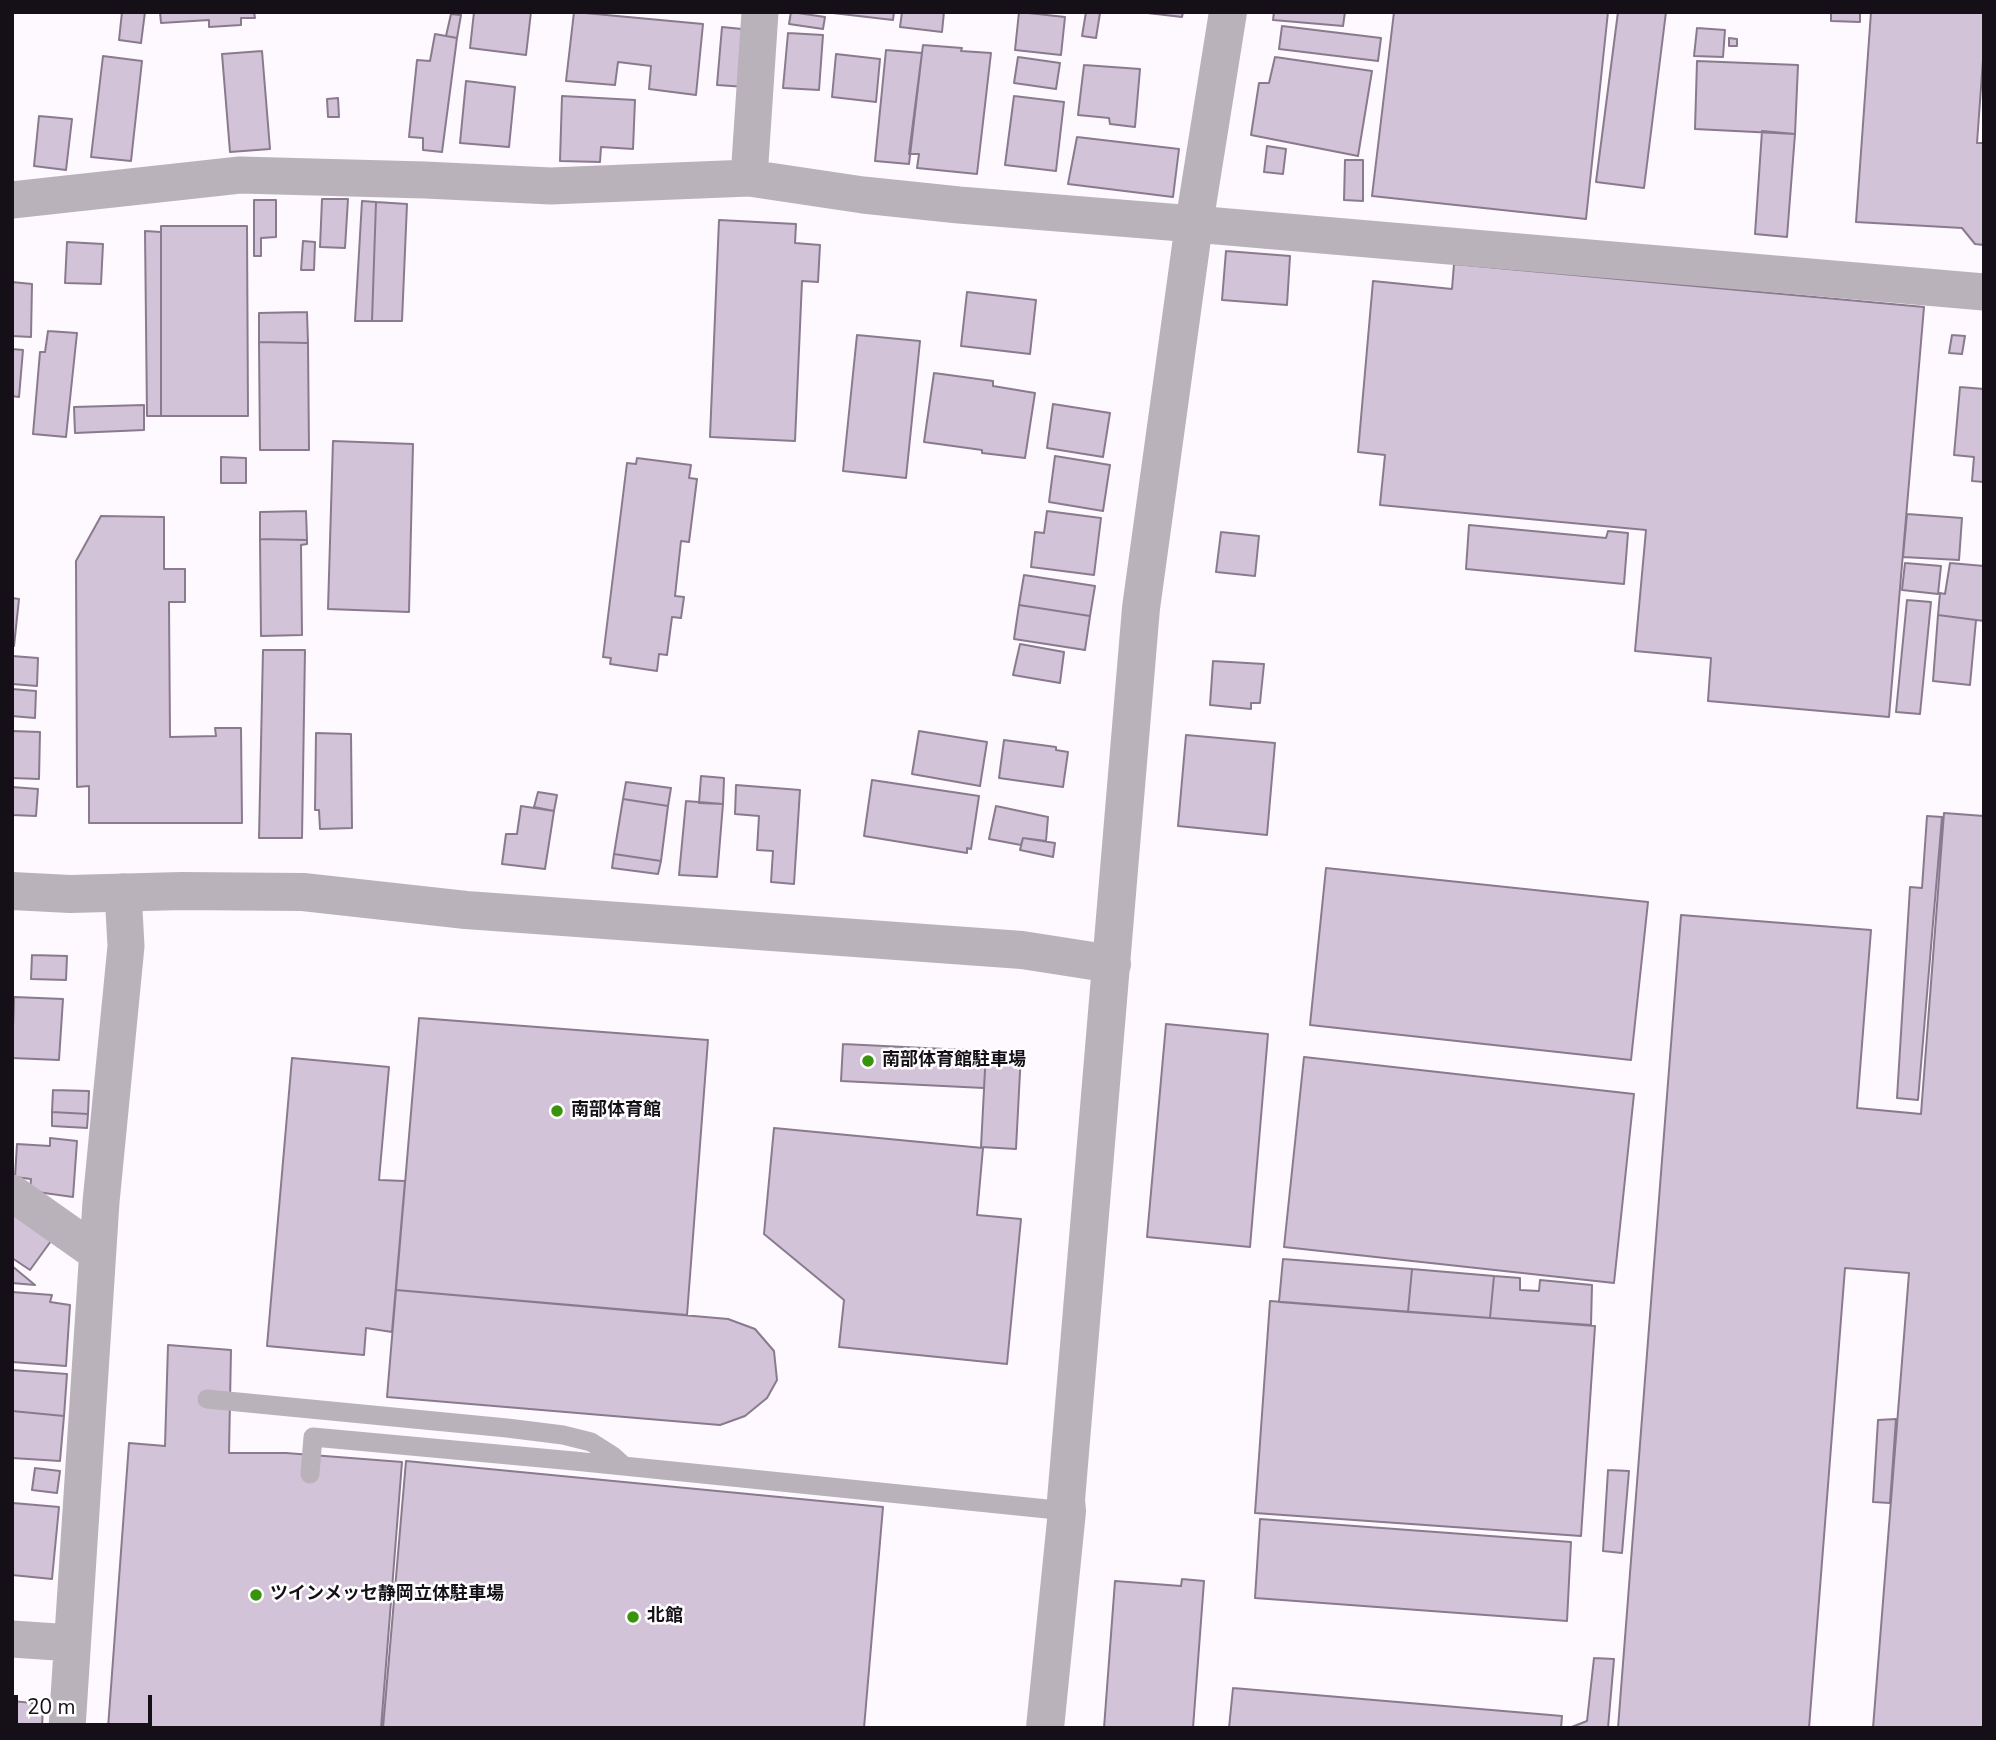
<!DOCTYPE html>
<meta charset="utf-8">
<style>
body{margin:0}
#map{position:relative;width:1996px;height:1740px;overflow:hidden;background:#fdf9fe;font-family:"Nunito Sans",sans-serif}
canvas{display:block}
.frame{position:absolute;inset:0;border:14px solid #151017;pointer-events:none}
.scale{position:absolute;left:14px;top:1695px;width:138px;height:32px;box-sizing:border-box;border:4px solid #151017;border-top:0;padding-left:9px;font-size:21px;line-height:24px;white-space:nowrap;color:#151017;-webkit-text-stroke:5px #fff;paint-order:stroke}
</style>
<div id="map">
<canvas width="1996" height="1740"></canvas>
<div class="frame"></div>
<div class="scale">20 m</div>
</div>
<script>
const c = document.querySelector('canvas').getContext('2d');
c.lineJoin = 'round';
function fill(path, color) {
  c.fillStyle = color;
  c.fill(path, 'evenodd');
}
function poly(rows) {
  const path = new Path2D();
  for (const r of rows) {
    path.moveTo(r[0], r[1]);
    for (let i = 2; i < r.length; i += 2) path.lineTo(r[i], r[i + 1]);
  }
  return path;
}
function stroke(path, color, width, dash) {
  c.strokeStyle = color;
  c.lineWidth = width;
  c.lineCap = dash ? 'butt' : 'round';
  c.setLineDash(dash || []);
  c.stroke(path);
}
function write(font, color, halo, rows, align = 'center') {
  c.font = font + ' "Nunito Sans","Noto Sans JP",sans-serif';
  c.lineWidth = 5;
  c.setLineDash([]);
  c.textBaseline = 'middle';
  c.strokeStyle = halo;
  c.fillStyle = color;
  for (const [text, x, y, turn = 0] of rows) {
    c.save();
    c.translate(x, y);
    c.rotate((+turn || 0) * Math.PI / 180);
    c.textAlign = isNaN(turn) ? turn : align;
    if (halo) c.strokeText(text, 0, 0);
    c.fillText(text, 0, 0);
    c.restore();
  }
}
const building = poly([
 [122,12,145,12,141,43,119,40,122,12],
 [160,12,254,12,255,18,241,18,241,25,209,27,209,20,161,23,160,12],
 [474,12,531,12,526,55,470,48,474,12],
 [574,12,703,24,696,95,649,89,651,66,618,62,615,85,566,81,574,12],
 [791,12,825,17,823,29,789,24,791,12],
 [824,12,894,12,893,20,824,12],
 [902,12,944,12,942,32,900,27,902,12],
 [1019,12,1065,17,1061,55,1015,50,1019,12],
 [1086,12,1100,13,1096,38,1082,36,1086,12],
 [1139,12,1183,12,1182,17,1139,12],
 [1274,12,1345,12,1343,26,1273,20,1274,12],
 [1394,12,1608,12,1586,219,1372,196,1394,12],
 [1618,12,1666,12,1644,188,1596,182,1618,12],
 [1831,12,1860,12,1860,22,1831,21,1831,12],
 [1871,12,1984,12,1984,46,1977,143,1984,143,1984,245,1975,244,1962,228,1856,222,1871,12],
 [451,14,461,15,457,38,446,36,451,14],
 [1282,26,1381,38,1378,61,1279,49,1282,26],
 [722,27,752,30,746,87,717,85,722,27],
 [1697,28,1725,30,1723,57,1694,56,1697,28],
 [788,33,823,35,819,90,783,88,788,33],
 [435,34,457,38,442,152,423,150,423,138,409,137,417,60,430,61,435,34],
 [1729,38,1737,39,1737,46,1729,46,1729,38],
 [923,45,962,48,961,51,991,53,977,174,917,168,919,154,909,154,923,45],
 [886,50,922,53,909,164,875,161,886,50],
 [262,51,270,149,230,152,222,54,262,51],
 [836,54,880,59,876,102,832,97,836,54],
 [103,56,142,61,131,161,91,157,103,56],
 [1018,57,1060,63,1056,89,1014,83,1018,57],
 [1275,57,1372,71,1358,156,1251,135,1259,83,1269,83,1275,57],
 [1697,61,1798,65,1795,134,1695,129,1697,61],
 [1084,65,1140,69,1135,127,1110,124,1109,118,1078,115,1084,65],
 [466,81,515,87,509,147,460,143,466,81],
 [562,96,635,100,633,149,601,147,600,162,560,161,562,96],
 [1014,96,1064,102,1056,171,1005,165,1014,96],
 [338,98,339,117,328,117,327,99,338,98],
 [39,116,72,119,66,170,34,166,39,116],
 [1762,131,1795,134,1787,237,1755,234,1762,131],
 [1077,137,1179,149,1173,197,1068,184,1077,137],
 [1267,146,1286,149,1283,174,1264,172,1267,146],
 [1345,160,1363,160,1363,201,1344,200,1345,160],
 [322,199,348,199,345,248,320,247,322,199],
 [254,200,276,200,276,237,261,238,261,256,254,256,254,200],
 [362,201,376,202,372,321,355,321,362,201],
 [376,202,407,204,402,321,372,321,376,202],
 [719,220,796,224,795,243,820,245,818,282,802,281,795,441,710,437,719,220],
 [161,226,247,226,248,416,161,416,161,226],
 [145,231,161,232,161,416,147,416,145,231],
 [303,241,315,242,314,270,301,270,303,241],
 [67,242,103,244,101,284,65,283,67,242],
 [1226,251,1290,256,1287,305,1222,300,1226,251],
 [1454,264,1924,307,1889,717,1708,701,1711,658,1635,651,1646,530,1380,505,1385,455,1358,452,1373,281,1452,289,1454,264],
 [12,282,32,284,31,337,12,336,12,282],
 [967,292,1036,300,1030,354,961,346,967,292],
 [307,312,308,343,259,342,259,313,307,312],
 [48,331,77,333,66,437,33,434,40,352,45,352,48,331],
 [857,335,920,341,906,478,843,471,857,335],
 [1952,335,1965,336,1962,354,1949,353,1952,335],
 [259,342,308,343,309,450,260,450,259,342],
 [12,349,23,350,19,397,12,396,12,349],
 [934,373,993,381,993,386,1035,393,1025,458,982,453,982,450,924,442,934,373],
 [1960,387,1984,389,1984,482,1972,481,1974,457,1954,455,1960,387],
 [1053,404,1110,413,1103,457,1047,448,1053,404],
 [144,405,144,430,75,433,74,407,144,405],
 [333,441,413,444,409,612,328,609,333,441],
 [1055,456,1110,465,1103,511,1049,502,1055,456],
 [221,457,246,458,246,483,221,483,221,457],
 [637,458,691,465,689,478,697,479,689,542,681,541,675,596,684,597,681,618,672,617,667,655,659,654,657,671,610,664,611,658,603,657,627,463,636,464,637,458],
 [306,511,307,540,260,539,260,512,306,511],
 [1047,511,1101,518,1094,575,1031,567,1035,532,1044,533,1047,511],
 [1907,514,1962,518,1959,560,1903,557,1907,514],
 [101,516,164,517,164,569,185,569,185,602,169,602,170,737,216,736,215,728,241,728,242,823,89,823,89,786,77,787,76,561,101,516],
 [1469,525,1606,538,1608,531,1628,533,1624,584,1466,569,1469,525],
 [1221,532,1259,536,1255,576,1216,572,1221,532],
 [260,539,307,540,307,544,301,545,302,635,261,636,260,539],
 [1905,563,1941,566,1938,594,1902,590,1905,563],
 [1950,563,1984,566,1984,621,1938,615,1940,593,1945,594,1950,563],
 [1024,575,1095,586,1090,616,1019,605,1024,575],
 [12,598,19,599,14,646,12,645,12,598],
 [1907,600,1931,602,1920,714,1896,712,1907,600],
 [1019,605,1090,616,1085,650,1014,639,1019,605],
 [1938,615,1976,620,1970,685,1933,681,1938,615],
 [1020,644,1064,652,1060,683,1013,675,1020,644],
 [263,650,305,650,302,838,259,838,263,650],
 [12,656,38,658,37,686,12,684,12,656],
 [1213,661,1264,664,1260,703,1251,703,1251,709,1210,705,1213,661],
 [12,689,36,691,35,718,12,716,12,689],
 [12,731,40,732,39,779,12,778,12,731],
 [919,731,987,742,980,786,912,774,919,731],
 [316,733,351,734,352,828,320,829,319,810,315,810,316,733],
 [1186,735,1275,743,1267,835,1178,826,1186,735],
 [1004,740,1056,747,1056,750,1068,752,1063,787,999,778,1004,740],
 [701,776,724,778,723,804,699,803,701,776],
 [872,780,979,796,971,849,967,848,967,853,864,836,872,780],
 [626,782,671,788,668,806,623,799,626,782],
 [736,785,800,790,794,884,771,882,773,851,757,850,759,816,735,814,736,785],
 [12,787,38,789,36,816,12,815,12,787],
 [538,792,557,795,554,811,534,807,538,792],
 [623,799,668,806,661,861,614,854,623,799],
 [686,801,723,804,717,877,679,875,686,801],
 [521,806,554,811,545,869,502,864,506,834,517,834,521,806],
 [996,806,1048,817,1046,841,1023,838,1021,845,989,839,996,806],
 [1944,813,1984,816,1984,1728,1873,1728,1909,1273,1845,1268,1809,1728,1618,1728,1681,915,1871,930,1857,1108,1921,1114,1944,813],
 [1927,816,1942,817,1918,1100,1897,1098,1910,887,1922,888,1927,816],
 [1023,838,1055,843,1053,857,1020,850,1023,838],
 [614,854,661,861,658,874,612,868,614,854],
 [1326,868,1648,902,1631,1060,1310,1025,1326,868],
 [32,955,67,956,66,980,31,979,32,955],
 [14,997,63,999,59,1060,12,1058,14,997],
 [419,1018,708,1040,687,1315,396,1290,419,1018],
 [1166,1024,1268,1034,1250,1247,1147,1237,1166,1024],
 [843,1044,986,1051,984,1088,841,1081,843,1044],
 [986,1051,1021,1053,1016,1149,981,1147,986,1051],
 [1304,1057,1634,1094,1614,1283,1284,1247,1304,1057],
 [292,1058,389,1067,379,1180,405,1181,392,1332,366,1328,364,1355,267,1346,292,1058],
 [53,1090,89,1091,88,1114,52,1112,53,1090],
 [52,1112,88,1114,87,1128,52,1126,52,1112],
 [774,1128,983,1148,977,1215,1021,1219,1007,1364,839,1347,844,1300,764,1234,774,1128],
 [50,1138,77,1141,73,1197,30,1191,31,1179,15,1177,17,1144,50,1146,50,1138],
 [12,1204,51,1241,30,1270,12,1258,12,1204],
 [1283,1259,1412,1269,1408,1312,1279,1302,1283,1259],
 [12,1266,35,1285,12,1283,12,1266],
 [1412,1269,1494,1276,1490,1318,1408,1312,1412,1269],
 [1494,1276,1520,1278,1520,1290,1539,1291,1540,1280,1592,1285,1591,1325,1490,1318,1494,1276],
 [396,1290,728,1319,755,1329,774,1351,777,1380,767,1398,745,1416,720,1425,387,1397,396,1290],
 [12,1292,52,1295,50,1302,70,1305,66,1366,12,1362,12,1292],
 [1270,1301,1595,1326,1581,1536,1255,1513,1270,1301],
 [168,1345,231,1350,229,1453,286,1453,402,1462,381,1728,108,1728,129,1443,165,1446,168,1345],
 [12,1370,67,1374,64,1416,12,1411,12,1370],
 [12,1411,64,1416,60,1461,12,1458,12,1411],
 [1896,1419,1890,1503,1873,1502,1878,1420,1896,1419],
 [406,1461,883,1507,864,1728,383,1728,406,1461],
 [35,1468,60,1471,57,1493,32,1490,35,1468],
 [1608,1470,1629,1471,1622,1553,1603,1551,1608,1470],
 [13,1503,59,1507,52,1579,12,1575,13,1503],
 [1260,1519,1571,1542,1567,1621,1255,1598,1260,1519],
 [1182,1579,1204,1581,1193,1728,1104,1728,1115,1581,1181,1586,1182,1579],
 [1594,1658,1614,1659,1608,1728,1569,1728,1587,1721,1594,1658],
 [1233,1688,1562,1716,1561,1728,1229,1728,1233,1688],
 [12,1701,43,1704,42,1728,12,1728,12,1701]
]);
fill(building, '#d3c3d8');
stroke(building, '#897a8d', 2);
stroke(poly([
 [207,1399,507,1428,563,1435,591,1442,613,1456,624,1466],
 [310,1474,313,1437,574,1461,1067,1511]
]), '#b9b2bb', 19);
stroke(poly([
 [749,178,760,12],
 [12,200,240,175,425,180,551,186,749,178,863,195,959,205,1194,224,1984,292],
 [12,1193,97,1253],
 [12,1639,72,1643],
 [67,1728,101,1202,126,946,123,892]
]), '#b9b2bb', 37);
stroke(poly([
 [12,891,70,894,182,891,303,892,466,910,1022,950,1112,964],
 [1045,1728,1067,1511,1066,1500,1141,608,1194,224,1228,12]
]), '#b9b2bb', 38);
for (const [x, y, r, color] of [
 [868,1061,7,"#39940d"],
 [557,1111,7,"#39940d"],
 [256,1595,7,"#39940d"],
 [633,1617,7,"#39940d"]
]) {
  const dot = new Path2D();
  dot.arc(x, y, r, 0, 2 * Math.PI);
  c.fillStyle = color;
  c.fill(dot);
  stroke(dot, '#fff', 2.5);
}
write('bold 18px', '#151017', '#fff', [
 ["南部体育館駐車場",882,1061],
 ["南部体育館",571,1111],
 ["ツインメッセ静岡立体駐車場",270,1595],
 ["北館",647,1617]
], 'left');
</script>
